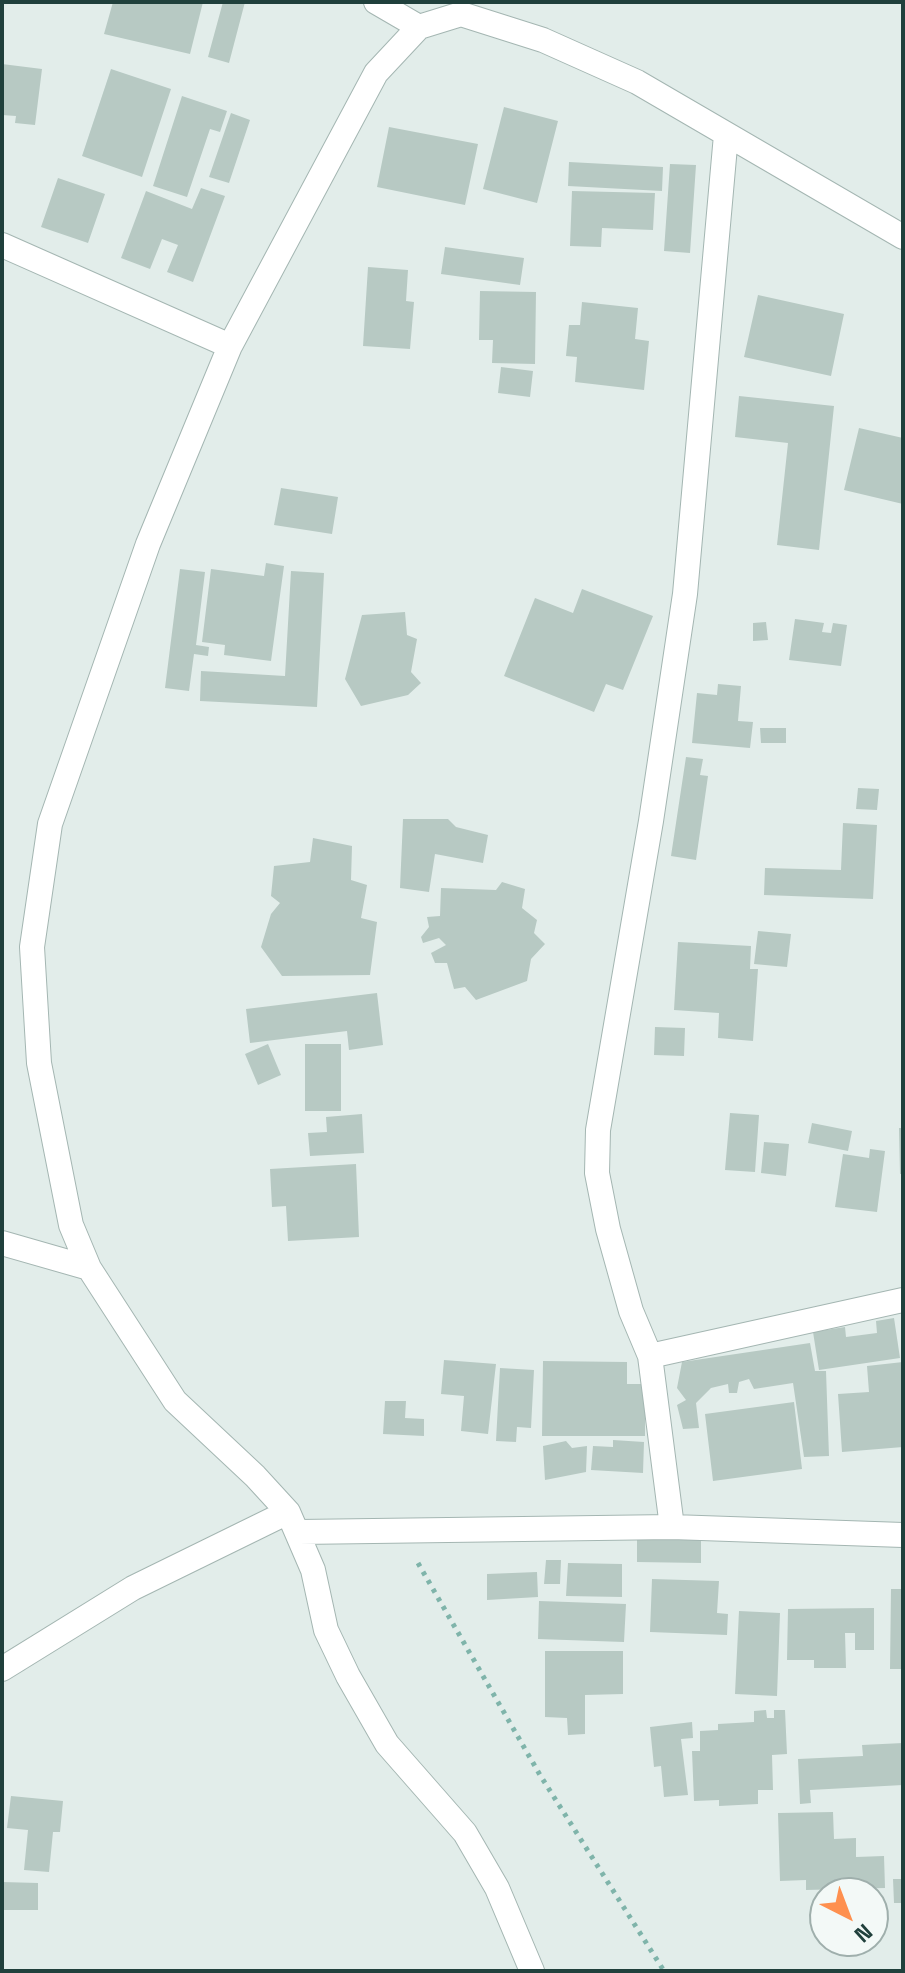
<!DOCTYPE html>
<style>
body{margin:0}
#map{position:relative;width:905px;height:1973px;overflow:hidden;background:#e2edea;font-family:"Space Grotesk",sans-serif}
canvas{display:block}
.frame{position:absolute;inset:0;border:4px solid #20403c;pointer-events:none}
.north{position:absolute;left:809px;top:1877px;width:80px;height:80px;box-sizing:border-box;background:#f3f9f7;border:2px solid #9fafac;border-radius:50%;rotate:138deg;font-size:22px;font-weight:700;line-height:32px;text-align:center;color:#20403c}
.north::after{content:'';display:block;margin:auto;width:28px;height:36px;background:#fe904f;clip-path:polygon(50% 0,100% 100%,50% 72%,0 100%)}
</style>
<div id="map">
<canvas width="905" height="1973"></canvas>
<div class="frame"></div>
<div class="north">N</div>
</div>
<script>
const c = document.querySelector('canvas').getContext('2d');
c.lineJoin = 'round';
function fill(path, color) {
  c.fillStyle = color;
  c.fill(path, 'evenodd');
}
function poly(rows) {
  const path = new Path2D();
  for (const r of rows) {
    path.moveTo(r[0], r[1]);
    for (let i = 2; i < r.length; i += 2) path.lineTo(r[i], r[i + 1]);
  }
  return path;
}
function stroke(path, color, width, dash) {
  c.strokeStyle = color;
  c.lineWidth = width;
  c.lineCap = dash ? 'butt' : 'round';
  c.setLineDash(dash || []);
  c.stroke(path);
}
fill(poly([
 [113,2,203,2,190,54,104,34],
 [223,2,245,2,229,63,208,57],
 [2,64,42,69,35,125,15,123,16,116,2,115],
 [111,69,171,89,142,177,82,156],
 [182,96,227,111,220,132,210,129,187,197,153,186],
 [504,107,558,121,537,203,483,189],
 [231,113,250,120,229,183,209,177],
 [389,127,478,144,465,205,377,187],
 [569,162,663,167,662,191,568,186],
 [670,164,696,165,690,253,664,251],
 [58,178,105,194,88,243,41,227],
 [201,188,225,196,193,282,167,272,178,245,162,239,150,269,121,258,146,191,192,209],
 [572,191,655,193,653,230,602,228,601,247,570,246],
 [445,247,524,258,520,285,441,274],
 [368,267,408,270,406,301,414,302,410,349,363,346],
 [480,291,536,292,535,364,492,363,493,340,479,340],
 [758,295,844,314,831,376,744,357],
 [582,302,638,308,635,339,649,341,644,390,575,382,577,357,566,356,569,325,580,325],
 [501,367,533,371,530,397,498,393],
 [739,396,834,406,819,550,777,545,788,443,735,437],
 [859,428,903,438,903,504,844,490],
 [281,488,338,497,332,534,274,525],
 [266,563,284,566,271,661,224,655,225,645,202,642,211,569,264,576],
 [180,569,205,572,196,645,209,647,208,656,194,654,189,691,165,688],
 [291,571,324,573,317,707,200,701,201,671,285,676],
 [582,589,653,616,623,690,606,684,594,712,504,676,535,598,573,613],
 [405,612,407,635,417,639,411,672,421,683,408,695,361,706,345,679,362,615],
 [795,619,824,623,822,632,831,633,833,623,847,625,841,666,789,660],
 [766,622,768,640,753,641,753,623],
 [718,684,741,686,738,721,753,722,750,748,692,743,697,693,717,695],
 [760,728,786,728,786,743,761,743],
 [686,757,703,759,700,775,708,776,696,860,671,856],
 [858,788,879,789,877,810,856,809],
 [403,819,448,819,456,827,488,835,483,863,435,854,429,892,400,888],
 [843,823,877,825,873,899,764,895,765,868,841,870],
 [313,838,352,846,351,880,367,885,361,918,377,922,370,975,282,976,261,947,271,914,280,903,271,896,274,866,310,862],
 [502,882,525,889,522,908,537,920,534,933,545,944,531,959,527,981,476,1000,465,987,454,989,447,963,435,963,431,953,446,945,439,938,423,943,421,937,429,927,427,917,440,916,441,888,496,890],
 [758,931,791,934,787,967,754,964],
 [678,942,751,946,750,969,758,969,753,1041,718,1038,719,1013,674,1010],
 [377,993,383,1045,349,1050,347,1031,250,1043,246,1009],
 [655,1027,685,1028,684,1056,654,1055],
 [268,1044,281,1075,258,1085,245,1054],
 [305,1044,341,1044,341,1111,305,1111],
 [730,1113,759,1115,755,1172,725,1170],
 [362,1114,364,1153,310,1156,308,1133,327,1132,326,1117],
 [812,1123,852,1131,848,1151,808,1143],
 [899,1128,903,1128,903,1174,900,1174],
 [764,1142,789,1144,786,1176,761,1173],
 [870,1149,885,1151,877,1212,835,1207,843,1154,869,1158],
 [356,1164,359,1237,288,1241,286,1206,272,1207,270,1169],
 [894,1318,900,1358,819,1370,813,1332,845,1327,846,1337,877,1333,876,1321],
 [810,1343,815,1371,826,1371,829,1456,804,1457,793,1383,754,1389,749,1379,739,1382,737,1393,729,1393,728,1384,711,1388,696,1403,699,1428,683,1429,677,1405,686,1400,677,1388,682,1362],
 [444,1360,496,1364,488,1434,461,1431,464,1396,441,1394],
 [543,1361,627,1362,627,1384,645,1384,645,1436,542,1436],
 [903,1362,903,1447,842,1452,838,1394,869,1392,867,1366],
 [500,1368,534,1370,531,1428,517,1427,516,1442,496,1441],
 [385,1401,406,1401,405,1418,424,1419,424,1436,383,1434],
 [794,1402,802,1469,713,1481,705,1414],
 [613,1440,644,1442,643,1473,591,1470,593,1446,613,1447],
 [566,1441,572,1448,587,1446,586,1472,545,1480,543,1446],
 [637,1536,701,1537,701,1563,637,1562],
 [546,1560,561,1560,560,1584,544,1584],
 [568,1563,622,1564,622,1597,566,1596],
 [537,1572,538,1597,487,1600,487,1574],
 [652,1579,719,1581,717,1613,728,1614,727,1635,650,1632],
 [891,1589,903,1589,903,1669,890,1669],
 [539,1601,626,1604,624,1642,538,1639],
 [874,1608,874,1650,855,1650,855,1633,845,1633,846,1668,814,1668,814,1660,787,1660,788,1609],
 [739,1611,780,1613,777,1696,735,1694],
 [545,1651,623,1651,623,1694,585,1695,585,1734,568,1735,567,1718,545,1717],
 [766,1710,767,1718,774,1718,774,1710,785,1710,787,1754,772,1755,773,1790,758,1790,758,1804,719,1806,719,1800,694,1801,692,1751,700,1751,700,1731,718,1730,718,1724,754,1722,754,1711],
 [692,1722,693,1738,681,1739,688,1795,664,1797,661,1766,654,1767,650,1727],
 [903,1743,903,1785,810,1790,811,1803,800,1804,798,1759,863,1756,862,1745],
 [11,1796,63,1801,60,1832,53,1832,49,1872,24,1870,28,1830,7,1828],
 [833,1812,834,1839,856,1838,856,1857,884,1856,885,1888,806,1890,806,1880,780,1881,778,1813],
 [893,1879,903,1879,903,1903,894,1903],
 [2,1882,38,1883,38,1910,2,1910]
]), '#b7c9c3');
const minor = poly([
 [376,2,419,27],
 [2,245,230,346],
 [2,1243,89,1268],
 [650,1356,903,1300],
 [672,1527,650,1356,631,1311,608,1229,597,1173,598,1130,651,821,685,594,726,135],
 [299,1532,672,1527,903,1535],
 [2,1669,133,1588,288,1512],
 [532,1971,497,1888,465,1833,387,1744,348,1676,326,1630,313,1570,288,1512,255,1476,175,1401,89,1268,71,1225,39,1063,32,947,50,824,148,544,230,346,376,73,419,27,461,14,543,40,637,82,903,237]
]);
stroke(minor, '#a4b6b2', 26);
stroke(poly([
 [418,1563,540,1775,664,1971]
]), '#7fb4aa', 5, [4, 6]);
stroke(minor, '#fff', 24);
</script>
